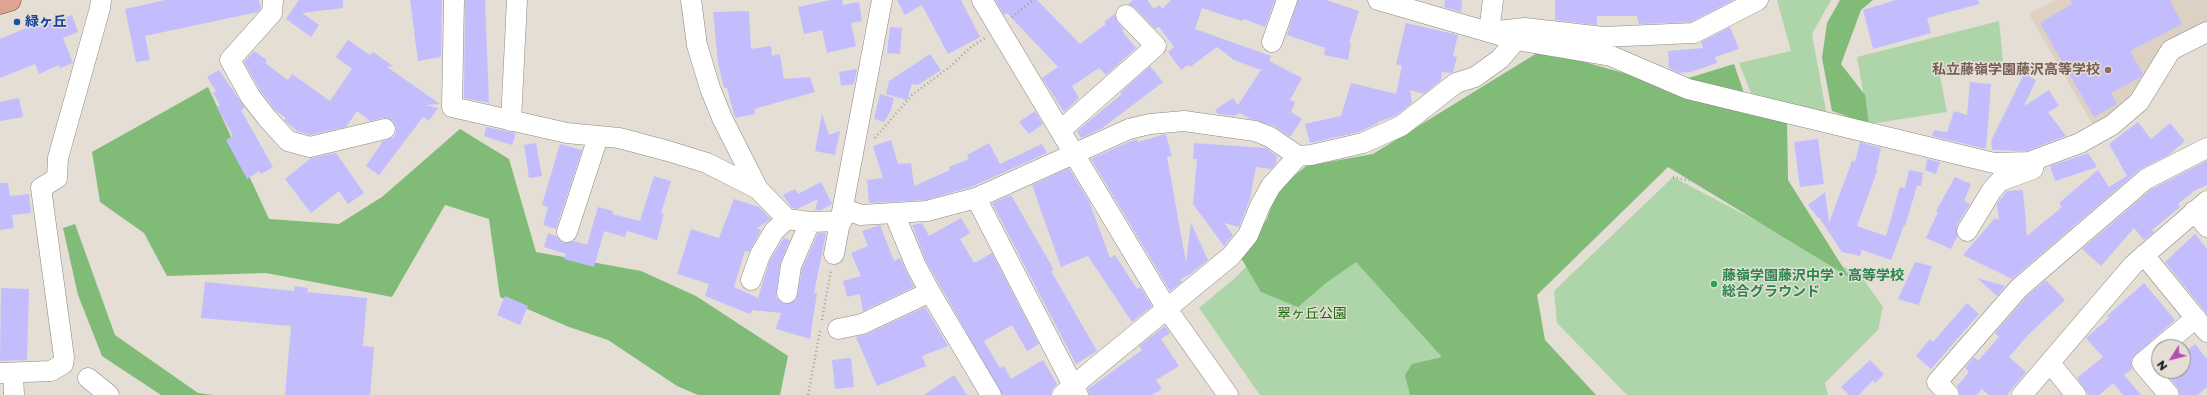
<!DOCTYPE html>
<meta charset="utf-8">
<style>
body{margin:0}
#map{position:relative;width:2207px;height:395px;overflow:hidden;background:#e4ded5;font-family:Montserrat,sans-serif}
canvas{display:block}
.north{position:absolute;left:2151px;top:339px;width:40px;height:40px;box-sizing:border-box;background:#e4ded5;border:1px solid #908c85;border-radius:50%;rotate:234deg;font-size:11px;font-weight:700;line-height:16px;text-align:center;color:#13110e}
.north::after{content:'';display:block;margin:auto;width:14px;height:18px;background:#b44eb1;clip-path:polygon(50% 0,100% 100%,50% 72%,0 100%)}
</style>
<div id="map">
<canvas width="2207" height="395"></canvas>
<div class="north">N</div>
</div>
<script>
const c = document.querySelector('canvas').getContext('2d');
c.lineJoin = 'round';
function fill(path, color) {
  c.fillStyle = color;
  c.fill(path, 'evenodd');
}
function poly(rows) {
  const path = new Path2D();
  for (const r of rows) {
    path.moveTo(r[0], r[1]);
    for (let i = 2; i < r.length; i += 2) path.lineTo(r[i], r[i + 1]);
  }
  return path;
}
function stroke(path, color, width, dash) {
  c.strokeStyle = color;
  c.lineWidth = width;
  c.lineCap = dash ? 'butt' : 'round';
  c.setLineDash(dash || []);
  c.stroke(path);
}
function write(font, color, halo, rows, align = 'center') {
  c.font = font + ' Montserrat,"Noto Sans JP",sans-serif';
  c.lineWidth = 3;
  c.setLineDash([]);
  c.textBaseline = 'middle';
  c.strokeStyle = halo;
  c.fillStyle = color;
  for (const [text, x, y, turn = 0] of rows) {
    c.save();
    c.translate(x, y);
    c.rotate((+turn || 0) * Math.PI / 180);
    c.textAlign = isNaN(turn) ? turn : align;
    if (halo) c.strokeText(text, 0, 0);
    c.fillText(text, 0, 0);
    c.restore();
  }
}
fill(poly([
 [2055,0,2207,0,2207,26,2146,89,2116,116,2093,125,2029,14]
]), '#dcd1c2');
fill(poly([
 [1777,0,1831,0,1812,34,1827,117,1751,93,1739,63,1791,51],
 [1999,21,2003,61,1940,76,1947,112,1869,124,1857,57],
 [1673,177,1861,276,1883,307,1878,330,1825,383,1828,395,1627,395,1557,323,1554,291],
 [1291,193,1486,395,1260,395,1199,308,1235,278,1260,252]
]), '#aed5a9');
fill(poly([
 [1840,0,1873,0,1861,10,1841,64,1865,95,1869,124,1832,111,1822,58,1827,23],
 [1542,50,1666,85,1734,64,1744,93,1787,122,1788,180,1849,277,1668,167,1537,295,1545,340,1596,395,1410,395,1405,375,1412,364,1442,357,1356,262,1326,283,1298,307,1261,292,1241,258,1267,219,1277,190,1306,166,1373,154],
 [208,87,269,219,339,224,382,197,460,129,509,159,536,252,641,271,696,296,788,356,780,395,698,395,677,386,608,340,569,327,500,297,489,219,445,205,392,297,266,273,167,276,144,233,100,202,92,152],
 [75,224,115,335,198,393,213,395,161,395,102,356,78,295,63,228]
]), '#80bb78');
fill(poly([
 [165,0,259,0,261,8,258,12,145,36,150,60,136,62,125,9],
 [299,0,343,0,343,8,302,13,319,25,311,37,286,19],
 [410,0,442,0,441,57,418,61],
 [465,0,485,0,489,103,464,98],
 [831,0,842,0,843,5,859,2,862,21,851,23,856,46,827,53,822,30,804,34,798,7],
 [897,0,961,0,980,37,948,54,922,5,905,15],
 [995,0,1037,0,1080,44,1106,24,1104,22,1115,14,1118,23,1124,29,1122,31,1136,48,1106,75,1099,68,1072,86,1079,98,1064,112,1042,78,1058,67,1007,13,1004,15],
 [1133,0,1147,0,1154,9,1160,5,1162,9,1171,0,1275,0,1265,27,1244,19,1242,21,1202,8,1195,29,1271,56,1269,61,1302,78,1290,100,1295,102,1291,112,1302,119,1290,137,1274,126,1250,119,1240,113,1234,116,1218,114,1215,110,1233,98,1238,105,1261,70,1234,60,1217,47,1190,67,1188,65,1181,70,1168,52,1174,47,1159,27,1155,29,1134,7,1128,4],
 [1298,0,1326,0,1359,11,1349,43,1351,43,1348,60,1324,55,1325,48,1287,35],
 [1445,0,1462,0,1461,12,1444,7],
 [1555,0,1733,0,1691,22,1639,24,1637,16,1597,16,1597,25,1555,20],
 [1896,0,1978,0,1979,4,1927,18,1931,33,1873,49,1863,10],
 [2070,0,2170,0,2182,24,2130,51,2143,74,2141,77,2111,93,2117,104,2094,117,2040,23,2072,4],
 [749,11,751,49,771,46,772,56,780,54,784,79,810,77,815,92,754,109,755,114,735,118,727,88,724,88,718,63,713,12],
 [72,15,78,32,63,38,73,63,60,68,59,65,39,74,35,64,0,78,0,39,38,23,40,26],
 [1406,23,1458,35,1453,56,1457,57,1453,72,1450,73,1442,72,1441,80,1424,94,1410,90,1412,103,1395,116,1378,122,1378,123,1359,132,1310,143,1305,124,1341,116,1351,83,1396,94,1402,66,1396,64],
 [890,27,902,28,900,54,887,53],
 [1730,27,1739,49,1715,57,1717,63,1691,72,1679,73,1669,68,1668,51,1703,48,1701,42],
 [348,40,370,55,373,52,393,66,387,67,440,104,426,105,438,108,429,121,423,117,379,175,366,166,383,141,393,138,396,133,396,126,393,121,383,118,370,121,357,111,346,127,310,135,297,131,284,120,286,118,276,111,260,90,244,62,254,51,267,60,265,63,288,80,292,74,330,101,352,69,336,57],
 [930,54,941,70,918,85,912,84,907,100,886,94,889,81],
 [1150,66,1163,82,1101,129,1081,138,1077,131,1122,94,1120,93],
 [857,69,854,84,841,86,839,72],
 [219,70,245,108,241,110,273,167,261,174,259,171,247,179,226,140,233,136,217,107,220,105,213,93,216,91,207,77],
 [2024,74,2036,80,2024,106,2049,90,2059,106,2048,112,2066,136,2027,151,1992,150,1991,141],
 [1970,82,1991,84,1986,149,1932,136,1934,130,1947,132,1954,111,1967,115],
 [880,94,894,98,891,110,884,122,874,119],
 [19,98,23,117,0,121,0,102],
 [1035,111,1043,124,1029,134,1019,122],
 [822,114,829,135,840,131,835,155,815,151],
 [2138,122,2151,139,2170,123,2185,141,2170,154,2139,170,2012,279,1963,255,1995,218,1999,220,1997,204,2007,191,2023,190,2027,236,2062,207,2059,203,2098,170,2109,187,2127,176,2109,144],
 [486,127,516,133,512,145,484,136],
 [1166,134,1172,157,1167,156,1186,263,1191,223,1208,260,1189,275,1180,279,1182,282,1170,291,1091,159,1131,141,1137,139,1138,142],
 [1818,139,1824,184,1800,187,1794,142],
 [891,140,898,164,911,163,914,186,950,170,949,167,969,159,967,155,989,143,1000,164,1042,144,1047,153,971,187,925,200,869,203,867,180,883,178,873,146],
 [1860,142,1881,148,1876,170,1877,171,1857,226,1886,236,1900,187,1905,188,1909,170,1923,173,1921,186,1917,186,1905,226,1904,225,1891,260,1862,250,1860,256,1842,252,1819,217,1818,218,1808,205,1825,192,1829,223,1852,161,1855,162],
 [536,143,542,176,529,178,524,145],
 [1194,143,1266,148,1277,156,1276,164,1271,169,1256,167,1250,199,1239,227,1224,223,1233,235,1224,246,1193,204,1197,159,1193,159],
 [560,144,582,150,556,229,543,225,548,207,542,205],
 [336,153,364,193,348,204,339,191,311,213,285,179,311,158],
 [2088,153,2097,167,2055,181,2050,166],
 [1927,159,1940,162,1936,174,1925,170],
 [2207,161,2207,185,2194,191,2178,204,2180,207,2152,230,2154,232,2144,240,2134,228,2101,266,2082,249,2152,189],
 [1069,168,1089,201,1110,258,1115,255,1137,289,1140,287,1152,306,1132,322,1088,256,1061,267,1032,185],
 [654,176,671,181,661,213,664,214,657,240,627,231,625,237,604,231,594,267,564,259,566,254,544,247,548,233,556,236,564,243,574,241,587,245,598,207,613,211,612,214,640,221],
 [1955,177,1971,184,1964,201,1970,204,1957,225,1957,237,1951,249,1926,238,1938,212,1936,211],
 [821,182,832,204,821,210,815,210,818,199,797,209,792,208,783,195,795,189,798,194],
 [0,183,8,183,10,196,29,194,31,213,12,215,14,228,0,230],
 [1011,195,1054,270,1051,271,1097,351,1076,364,992,203],
 [734,199,759,207,771,219,757,228,761,230,749,252,745,251,734,287,758,298,770,260,784,238,790,240,780,264,776,297,785,304,796,300,802,269,818,233,826,233,814,293,817,293,810,339,776,329,781,313,752,310,750,314,705,296,709,284,677,274,691,229,719,238],
 [961,218,970,233,960,239,974,263,992,253,1039,344,1027,351,1012,325,984,341,1000,368,1004,366,1011,379,1043,360,1057,384,1051,391,1051,395,1002,395,926,261,912,225,922,223,929,236],
 [880,225,894,261,900,258,914,287,863,311,860,294,847,297,843,281,861,276,851,253,868,246,862,231],
 [2195,234,2207,249,2207,314,2165,262],
 [1915,262,1932,266,1919,305,1898,299],
 [1977,278,2005,286,1997,296],
 [2046,280,2065,300,2029,334,2009,357,2026,372,2007,395,1989,395,1982,389,1977,395,1960,395,1957,386,1969,372,1965,368,1974,357,1978,361,1999,337,1995,333,2027,296],
 [205,282,294,291,295,286,308,288,307,292,367,298,363,346,374,347,370,395,285,395,291,326,201,318],
 [2144,283,2175,320,2131,359,2132,369,2124,375,2141,395,2123,395,2113,383,2099,395,2089,395,2077,378,2103,357,2086,338,2109,318,2107,316],
 [1,288,29,289,27,360,0,361],
 [505,296,528,306,520,325,497,315],
 [1967,303,1979,314,1931,369,1916,356,1930,339,1933,342],
 [925,307,948,346,922,356,926,366,877,386,856,337,867,334],
 [1165,326,1170,333,1161,339,1179,366,1156,380,1162,389,1152,395,1089,395,1088,389,1142,350,1139,346],
 [2195,344,2207,359,2207,387,2198,395,2180,395,2178,388,2164,371,2183,371,2183,354],
 [851,358,854,387,835,389,832,360],
 [1870,360,1884,374,1875,383,1873,380,1859,395,1849,395,1841,387],
 [954,375,967,395,924,395]
]), '#c3bdfe');
const minor = poly([
 [273,0,272,13,230,60,250,96,267,118,288,141,310,147,385,129],
 [454,0,452,107,567,133,619,138,668,151,707,163,758,189,787,219,810,222,842,221],
 [691,0,697,45,710,88,722,118,758,189],
 [982,0,1167,309,1228,395],
 [1378,0,1516,40,1611,56,1688,89,1994,163,2029,162,2080,143,2112,125,2139,102,2171,50,2207,32],
 [1493,0,1489,32,1525,28,1603,37,1694,33,1758,0],
 [1272,42,1287,0],
 [511,121,517,0],
 [1061,130,1156,46,1126,15],
 [976,198,1078,395],
 [844,209,861,215,927,211,976,198,1129,129,1150,124,1184,121,1255,131,1270,137,1298,156],
 [2194,211,2207,227],
 [894,213,916,266,930,292,991,395],
 [1967,231,1992,190,2000,181,2033,169,2034,165],
 [567,232,598,137],
 [834,254,882,0],
 [2144,255,2207,332],
 [751,280,760,255,774,231,787,219],
 [787,293,791,266,810,222],
 [838,329,862,324,930,292],
 [2161,347,2196,318],
 [2159,349,2142,363,2169,395],
 [2050,363,2076,395],
 [0,373,51,371,63,364,64,357,41,188,57,178,58,158,100,8,101,0],
 [13,373,14,395],
 [88,378,109,395],
 [1062,395,1231,256,1248,235,1260,206,1271,186,1298,156,1311,155,1363,143,1401,126,1456,83,1475,77,1500,59,1516,40],
 [1949,395,1937,382,2019,288,2146,179,2207,148],
 [2022,395,2133,265,2207,201]
]);
const major = poly([
 [0,3,10,0]
]);
stroke(minor, '#8d877f', 21);
stroke(major, '#884936', 23);
stroke(poly([
 [1012,17,1033,0],
 [875,138,912,95,951,66,971,47,985,38],
 [1673,177,1779,200,1781,130],
 [822,320,831,270],
 [808,395,820,331]
]), '#a4a098', 2.5, [1, 3]);
stroke(minor, '#fff', 20);
stroke(major, '#dda493', 22);
for (const [x, y, r, color] of [
 [17,22,4,"#1a4fb4"],
 [2108,70,4,"#8d6e63"],
 [1714,284,4,"#2e9e5b"]
]) {
  const dot = new Path2D();
  dot.arc(x, y, r, 0, 2 * Math.PI);
  c.fillStyle = color;
  c.fill(dot);
  stroke(dot, '#e4ded5', 1.5);
}
write('bold 14px', '#164399', '#e4ded5', [
 ["緑ヶ丘",25,22]
], 'left');
write('bold 14px', '#785e54', '#e4ded5', [
 ["私立藤嶺学園藤沢高等学校",2100,70]
], 'right');
write('bold 14px', '#27864d', '#e4ded5', [
 ["藤嶺学園藤沢中学・高等学校",1722,276],
 ["総合グラウンド",1722,292]
], 'left');
write('14px', '#19690e', '#e4ded5', [
 ["翠ヶ丘公園",1312,314]
]);
</script>
